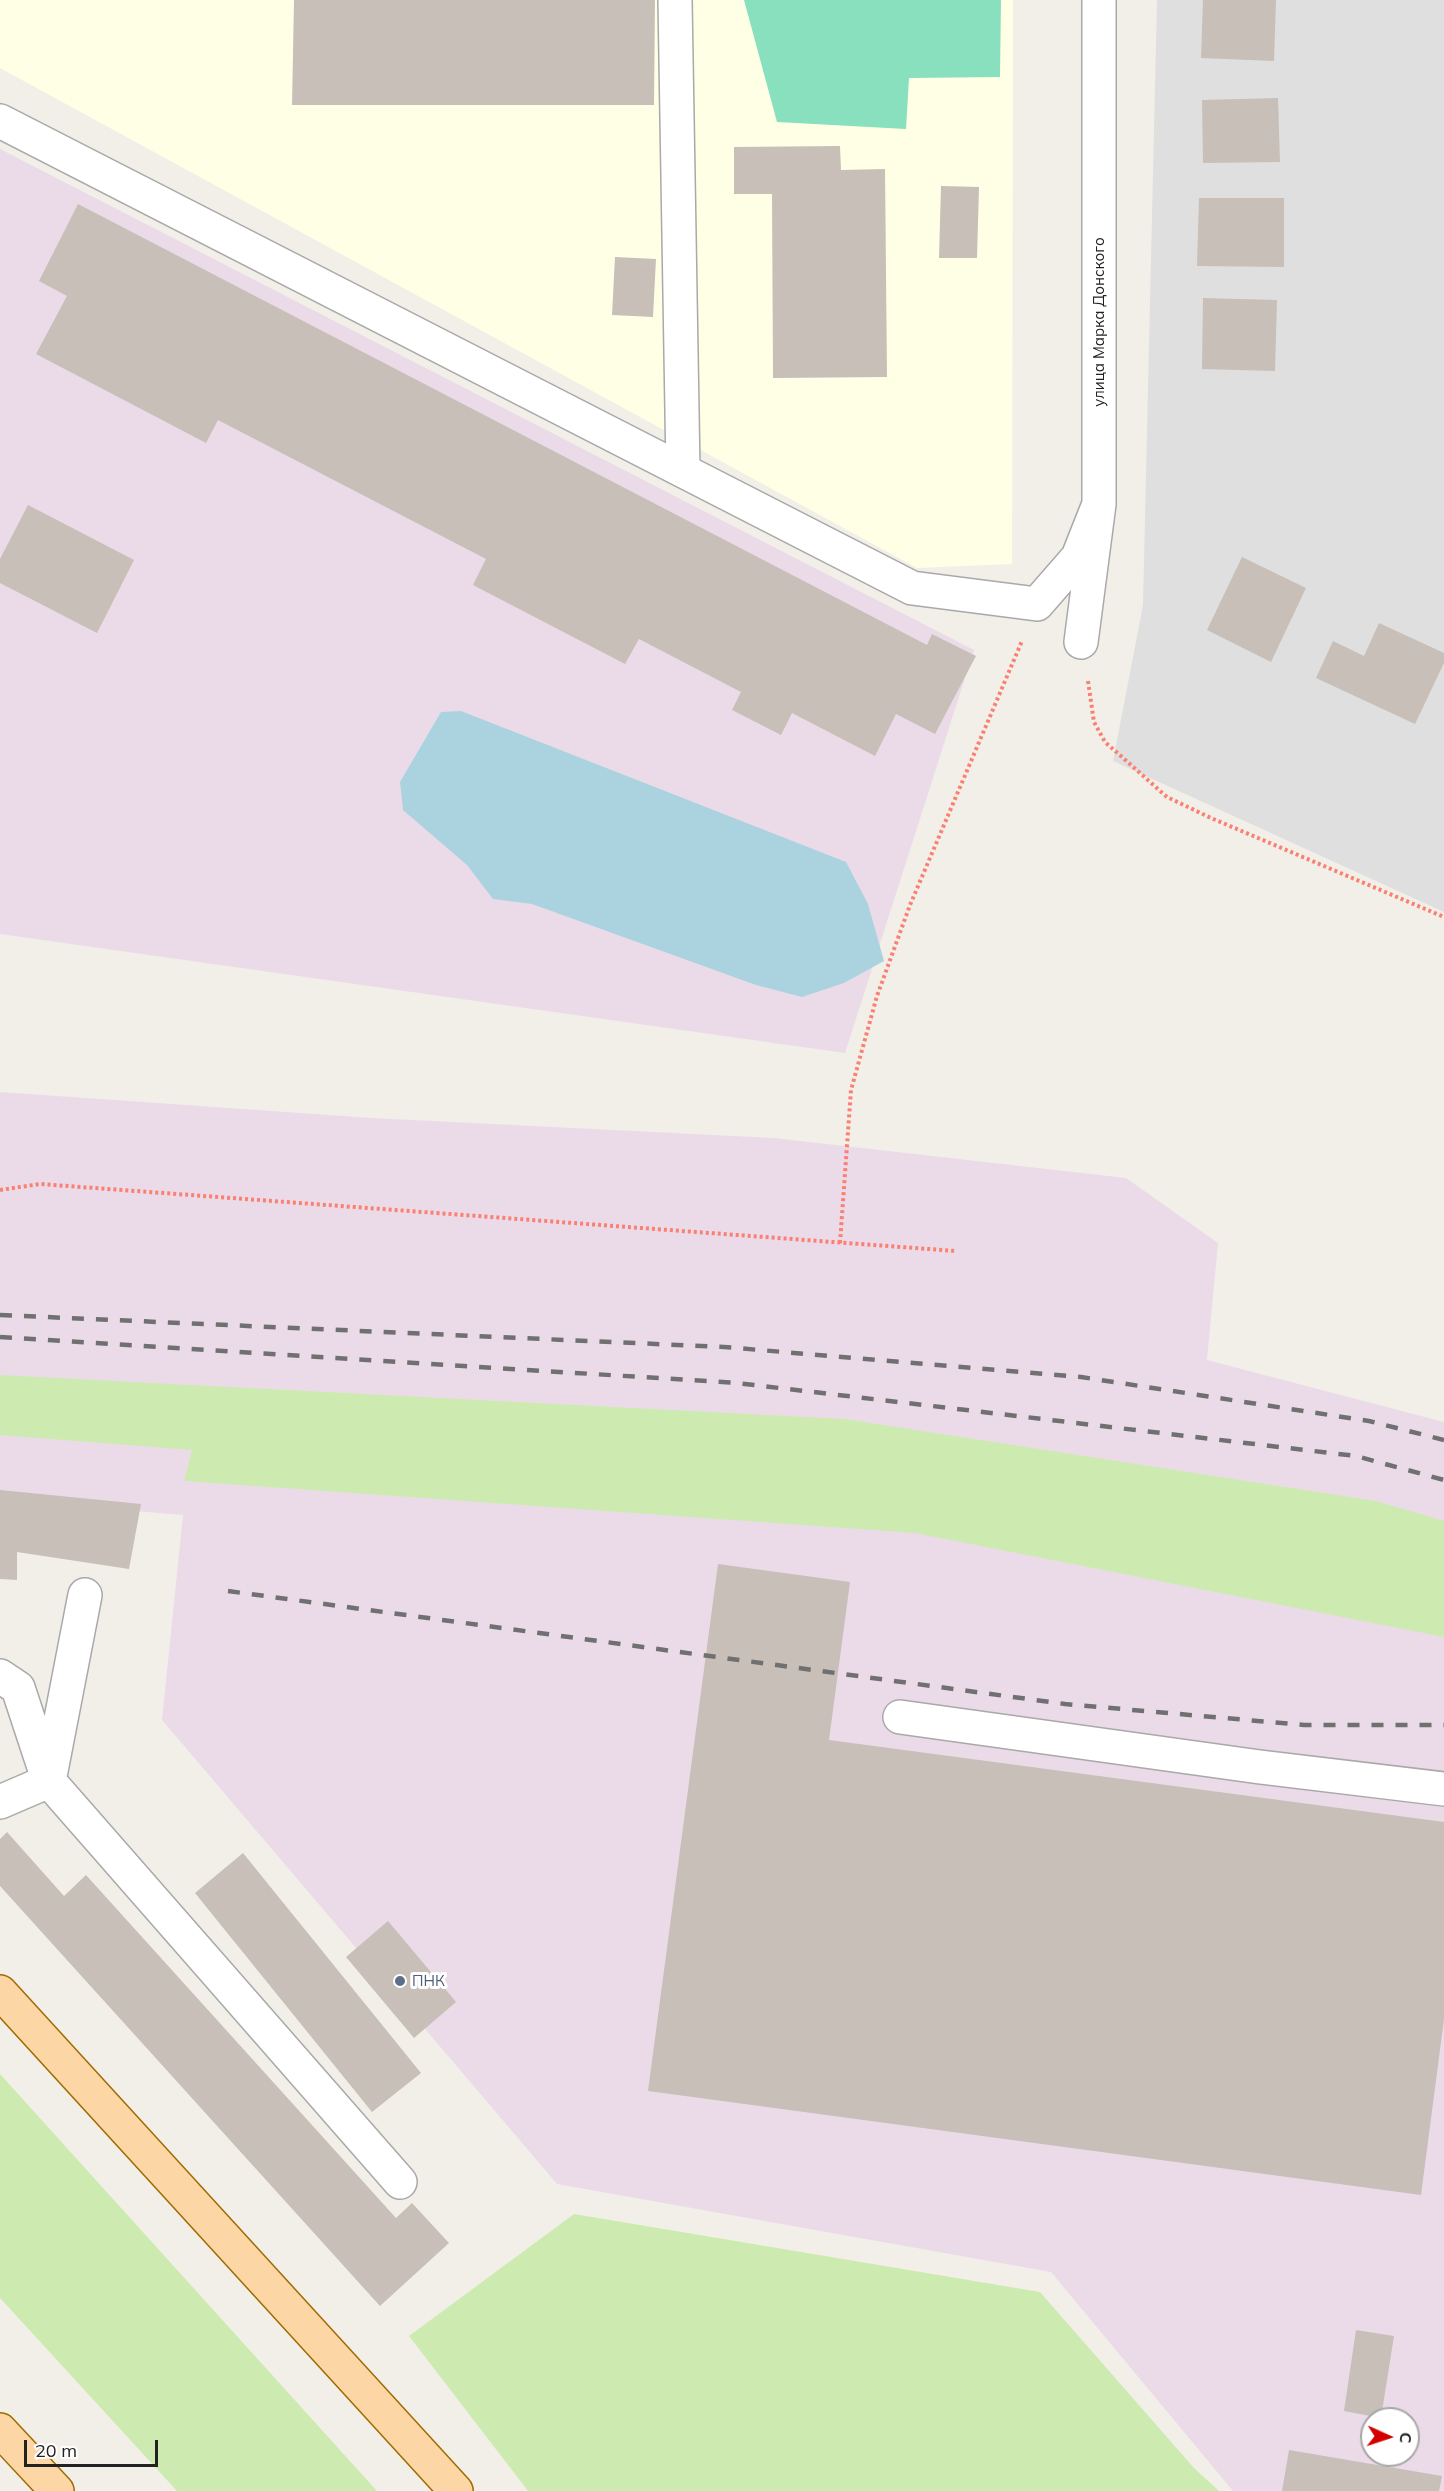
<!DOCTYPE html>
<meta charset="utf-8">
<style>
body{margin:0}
#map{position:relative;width:1444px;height:2491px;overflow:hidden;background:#f2efe9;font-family:Mulish,sans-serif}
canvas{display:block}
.north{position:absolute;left:1360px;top:2407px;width:60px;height:60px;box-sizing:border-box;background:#fff;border:2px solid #a7a7a7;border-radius:50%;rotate:93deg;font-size:16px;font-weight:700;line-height:24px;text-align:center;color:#222}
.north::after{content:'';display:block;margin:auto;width:21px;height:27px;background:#d40000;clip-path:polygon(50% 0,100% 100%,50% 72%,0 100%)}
.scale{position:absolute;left:24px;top:2440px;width:134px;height:27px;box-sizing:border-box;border:3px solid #222;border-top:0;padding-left:8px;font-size:18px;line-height:21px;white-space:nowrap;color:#222;-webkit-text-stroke:4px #fff;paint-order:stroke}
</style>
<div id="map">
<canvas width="1444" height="2491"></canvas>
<div class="north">С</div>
<div class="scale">20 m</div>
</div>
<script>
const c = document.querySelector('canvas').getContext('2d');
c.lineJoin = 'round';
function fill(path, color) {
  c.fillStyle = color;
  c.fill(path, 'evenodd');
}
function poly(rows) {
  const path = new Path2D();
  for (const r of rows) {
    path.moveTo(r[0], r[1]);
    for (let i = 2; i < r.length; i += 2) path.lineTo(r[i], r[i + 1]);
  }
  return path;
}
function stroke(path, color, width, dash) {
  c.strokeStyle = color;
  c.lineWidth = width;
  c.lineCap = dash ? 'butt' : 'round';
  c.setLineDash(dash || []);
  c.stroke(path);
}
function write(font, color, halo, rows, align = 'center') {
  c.font = font + ' Mulish,sans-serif';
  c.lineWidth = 6;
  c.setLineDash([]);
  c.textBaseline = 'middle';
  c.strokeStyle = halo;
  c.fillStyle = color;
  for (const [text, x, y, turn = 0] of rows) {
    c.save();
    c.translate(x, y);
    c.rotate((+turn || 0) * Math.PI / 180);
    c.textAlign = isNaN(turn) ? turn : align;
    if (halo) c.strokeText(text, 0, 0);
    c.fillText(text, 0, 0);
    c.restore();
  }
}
fill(poly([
 [1157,0,1444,0,1444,912,1113,761,1143,605]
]), '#e0dfdf');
fill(poly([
 [0,149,974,650,845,1053,0,934],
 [0,1092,372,1118,774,1138,1126,1178,1218,1243,1207,1360,1444,1422,1444,2491,1233,2491,1051,2272,557,2184,162,1720,183,1515,0,1500],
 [1372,2419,1408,2419,1408,2455,1372,2455]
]), '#ebdbe8');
fill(poly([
 [0,0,1013,0,1012,564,917,568,0,68]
]), '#ffffe5');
fill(poly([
 [0,1375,845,1419,1376,1501,1444,1521,1444,1637,915,1533,184,1481,192,1450,0,1435],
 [0,2074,377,2491,177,2491,0,2298],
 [574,2214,1040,2292,1194,2468,1219,2491,528,2491,409,2336]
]), '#cdebb0');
fill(poly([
 [744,0,1001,0,1000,77,909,78,906,129,777,122]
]), '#88e0be');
fill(poly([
 [461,711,846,862,868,904,884,961,844,983,802,997,756,985,532,904,493,899,467,865,403,810,400,782,441,712]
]), '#aad3df');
fill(poly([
 [294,0,655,0,654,105,292,105],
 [1203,0,1276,0,1274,61,1201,58],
 [1278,98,1280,162,1203,163,1202,100],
 [840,146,841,170,885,169,887,377,773,378,772,194,734,194,734,147],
 [941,186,979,187,977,258,939,258],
 [1199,198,1284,198,1284,267,1197,266],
 [78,204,927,645,932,634,976,656,935,734,896,714,875,756,792,713,781,735,732,710,741,692,639,639,625,664,473,585,486,559,218,420,206,443,36,354,67,296,39,281],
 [615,257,656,259,653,317,612,315],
 [1203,298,1277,300,1275,371,1202,369],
 [28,505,134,560,97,633,0,583,0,559],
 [1242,557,1306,588,1271,662,1207,630],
 [1379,623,1444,653,1444,663,1415,724,1316,678,1333,641,1364,656],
 [0,1490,141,1504,129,1569,17,1552,17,1580,0,1579],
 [718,1564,850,1582,829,1740,1444,1822,1444,2019,1421,2195,648,2091],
 [7,1832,64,1896,86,1875,396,2218,412,2203,449,2243,380,2306,0,1886,0,1839],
 [243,1853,421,2073,372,2112,195,1893],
 [388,1921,456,2002,414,2038,346,1957],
 [1356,2330,1394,2336,1381,2418,1344,2411],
 [1289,2450,1442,2476,1439,2491,1282,2491]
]), '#c7bfb8');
const minor = poly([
 [675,0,683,470],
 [0,121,912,588,1037,604,1078,557,1099,504],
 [1081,642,1099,504,1099,0],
 [0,1676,18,1688,48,1779],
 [900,1717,1260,1767,1444,1789],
 [49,1781,85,1595],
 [0,1802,49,1781,400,2182]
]);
const major = poly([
 [0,1992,456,2491],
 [0,2430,57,2491]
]);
stroke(minor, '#a9a9a9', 36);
stroke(major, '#a06b00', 36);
stroke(poly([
 [1088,681,1094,722,1105,742,1167,797,1211,818,1444,917],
 [0,1190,40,1184,956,1251],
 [840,1243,851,1090,877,996,910,905,1022,641]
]), '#fa8072', 4, [3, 3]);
stroke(minor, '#fff', 33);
stroke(major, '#fcd6a4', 33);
stroke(poly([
 [0,1315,724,1347,1081,1377,1369,1421,1444,1440],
 [0,1337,737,1383,1356,1456,1444,1480],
 [228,1591,1065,1704,1304,1725,1444,1725]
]), '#707070', 4.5, [12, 12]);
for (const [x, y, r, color] of [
 [400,1981,6,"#5c6f8a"]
]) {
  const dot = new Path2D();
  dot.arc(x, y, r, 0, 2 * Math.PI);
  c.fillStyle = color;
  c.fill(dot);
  stroke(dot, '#fff', 2);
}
write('15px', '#222', '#fff', [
 ["улица Марка Донского",1099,322,-90]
]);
write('15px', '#4e5e75', '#fff', [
 ["ПНК",412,1981]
], 'left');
</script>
